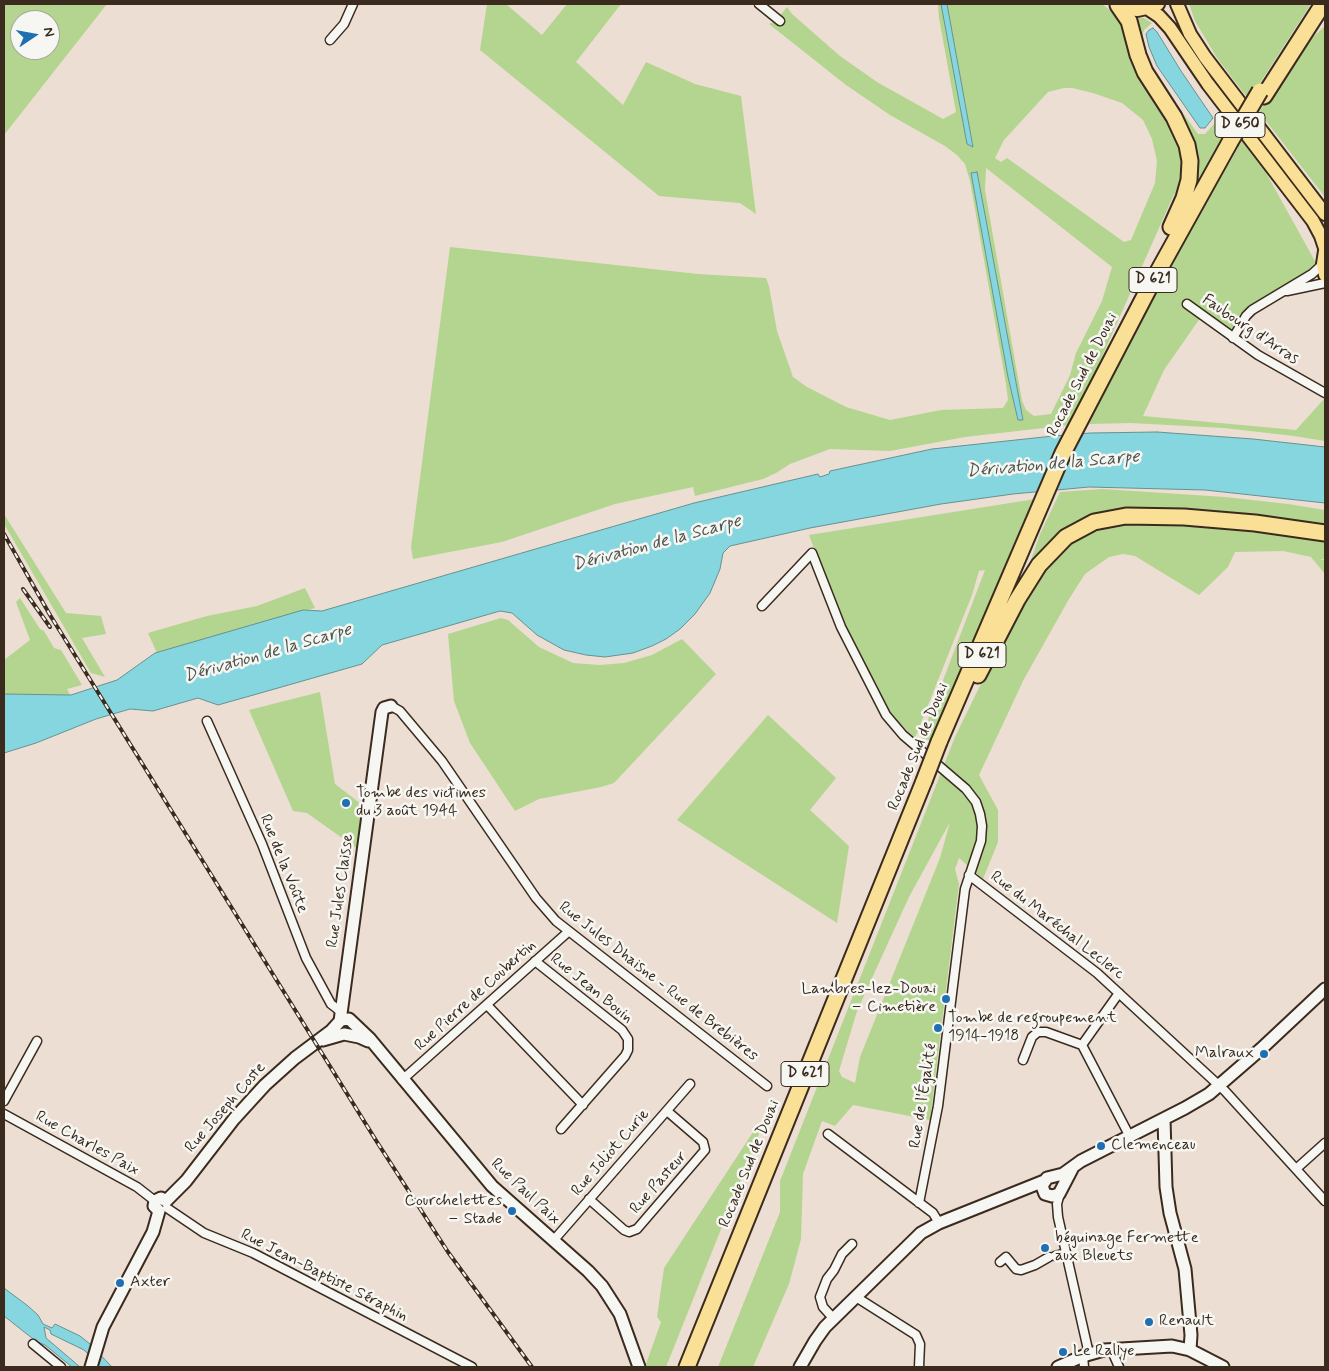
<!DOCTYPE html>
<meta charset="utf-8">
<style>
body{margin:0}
#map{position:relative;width:1329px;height:1371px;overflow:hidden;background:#ecded2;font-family:Mynerve,sans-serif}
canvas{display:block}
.frame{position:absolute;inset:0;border:5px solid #3b2a1e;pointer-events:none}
.north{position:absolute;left:10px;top:10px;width:50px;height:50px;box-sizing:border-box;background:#f6f6f2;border:1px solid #aba49d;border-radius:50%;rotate:78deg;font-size:14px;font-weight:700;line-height:20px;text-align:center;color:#3b2a1e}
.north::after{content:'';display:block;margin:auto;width:18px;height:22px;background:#1f6fb2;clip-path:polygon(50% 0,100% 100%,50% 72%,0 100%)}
</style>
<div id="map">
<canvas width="1329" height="1371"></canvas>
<div class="frame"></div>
<div class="north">N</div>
</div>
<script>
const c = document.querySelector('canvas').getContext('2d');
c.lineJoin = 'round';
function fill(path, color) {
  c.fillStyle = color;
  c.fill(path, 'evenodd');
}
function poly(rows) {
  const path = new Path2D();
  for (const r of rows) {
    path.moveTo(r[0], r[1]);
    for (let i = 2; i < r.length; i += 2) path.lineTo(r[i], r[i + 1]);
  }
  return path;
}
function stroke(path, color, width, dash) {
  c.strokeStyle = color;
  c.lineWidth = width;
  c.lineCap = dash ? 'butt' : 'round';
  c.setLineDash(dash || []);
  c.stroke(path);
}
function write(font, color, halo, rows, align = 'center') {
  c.font = font + ' Mynerve,sans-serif';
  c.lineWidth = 5;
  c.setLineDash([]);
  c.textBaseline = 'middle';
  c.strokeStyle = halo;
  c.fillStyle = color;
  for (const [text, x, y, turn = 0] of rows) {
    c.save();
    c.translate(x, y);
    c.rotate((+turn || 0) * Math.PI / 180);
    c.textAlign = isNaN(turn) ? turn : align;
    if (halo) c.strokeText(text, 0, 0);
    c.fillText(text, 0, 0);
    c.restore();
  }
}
fill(poly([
 [4,4,107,4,4,135],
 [20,20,50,20,50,50,20,50],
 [487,4,506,4,542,35,567,4,621,4,576,62,623,105,646,62,695,84,741,96,756,214,740,203,659,196,480,50],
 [938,4,941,4,967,144,973,146,947,4,1102,4,1115,14,1122,22,1156,101,1180,145,1184,162,1179,197,1174,194,1090,384,1070,425,965,437,890,451,830,449,790,464,776,473,763,479,695,496,693,487,615,504,502,542,413,559,411,547,450,247,698,274,766,278,769,286,777,331,793,377,807,387,846,407,890,420,941,410,1003,408,1008,400,1006,384,970,181,965,164,957,155,945,146,890,115,846,85,769,24,776,21,787,7,792,14,840,56,877,82,943,119,956,112,939,18],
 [1064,88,1072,88,1093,93,1122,103,1143,120,1152,139,1157,161,1155,183,1131,240,1124,242,1007,158,1001,162,995,158,1004,140,1048,92],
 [986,168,1112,267,1102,301,1076,353,1070,375,1051,414,1034,416,1026,410,1022,401,989,213,985,190],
 [977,172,981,193,1023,419,1018,420,1008,377,971,174],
 [1189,4,1311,4,1249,100,1217,58,1195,21],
 [1131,16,1144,18,1152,23,1144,30,1141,40,1153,72,1198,134,1205,134,1223,114,1233,126,1181,221,1194,170,1159,89],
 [1325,26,1325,197,1259,112,1314,36],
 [1243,139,1265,171,1316,263,1309,270,1250,307,1230,332,1203,314,1164,370,1143,416,1296,430,1325,398,1325,441,1294,436,1224,428,1131,423,1089,424,1162,280],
 [1102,489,1225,497,1288,504,1325,510,1325,559,1319,559,1325,560,1325,574,1311,557,1283,551,1235,552,1228,567,1199,595,1135,556,1123,554,1109,557,1085,574,1069,599,1024,679,979,775,998,810,998,842,983,879,959,858,955,869,959,884,930,1120,853,1105,835,1126,822,1121,803,1174,801,1239,789,1284,753,1367,718,1367,780,1212,780,1181,955,737,1010,624,1043,573,1031,560,1040,534,1060,492],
 [950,822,940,858,860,1057,855,1083,842,1077,839,1071,857,1011,909,897],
 [1035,499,934,741,921,738,985,570,979,571,972,595,915,738,894,718,852,645,835,605,809,535],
 [4,514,66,613,101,616,106,634,82,638,105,677,91,673,4,524],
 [305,588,315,608,157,653,148,633,207,616,257,606],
 [20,598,40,629,44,631,54,648,61,650,82,685,67,689,70,695,4,694,4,660,30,640,16,602],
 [501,618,508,620,539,647,573,663,600,665,624,663,652,655,682,639,716,674,614,783,601,787,539,799,515,811,470,743,454,701,448,634],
 [320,692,335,784,365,807,359,850,307,813,293,811,249,710],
 [768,715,836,778,810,810,849,846,837,923,677,820],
 [759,1123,763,1124,666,1367,648,1367,646,1364,661,1322,657,1317,664,1268]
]), '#b3d58f');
const water = poly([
 [941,4,947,4,973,147,967,144,941,4],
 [1153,28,1157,32,1181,71,1213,118,1205,128,1200,128,1157,66,1149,47,1146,34,1149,30,1153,28],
 [977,172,981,193,1023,420,1018,420,1008,377,971,173,977,172],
 [1157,432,1253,439,1325,447,1325,503,1205,490,1089,487,1013,494,941,504,810,528,730,546,723,553,720,569,710,593,695,614,680,629,666,639,652,646,633,653,605,657,586,655,564,650,537,635,512,613,500,611,382,645,362,664,271,690,218,705,198,698,153,711,130,709,96,719,36,743,4,753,4,694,71,695,117,680,155,653,303,610,322,611,694,503,818,474,820,477,829,474,830,471,932,449,1053,436,1090,433,1157,432],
 [4,1288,28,1306,38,1315,43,1324,52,1328,55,1324,80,1336,90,1344,112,1367,99,1367,98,1364,84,1350,51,1334,50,1330,44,1327,46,1338,80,1367,72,1367,45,1345,37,1342,4,1316,4,1288]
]);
fill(water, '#85d6de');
stroke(water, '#679191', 1);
const street = poly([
 [759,4,780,21],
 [330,40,344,24,353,4],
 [1287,291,1325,283],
 [1187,304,1258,355,1325,393],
 [1233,338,1246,316,1252,310,1312,274,1323,264],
 [762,606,812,553,841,627,886,715,903,735,966,789,976,802,980,814,982,826,981,841,965,889,938,1106,919,1203],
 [391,706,400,711,442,761,536,898,556,921,767,1086],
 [207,721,262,844,306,958,331,1004,340,1011],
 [969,875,1097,973,1225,1091,1325,1201],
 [535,961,622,1030,628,1039,628,1050,625,1056,561,1129],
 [487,1005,583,1105],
 [1082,1045,1119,993],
 [1023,1060,1032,1037,1038,1032,1046,1032,1082,1045,1130,1137],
 [402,1080,568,932],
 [4,1101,37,1041],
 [4,1114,137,1187,155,1201],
 [828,1134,933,1213,939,1223],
 [1296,1169,1325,1143],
 [1060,1193,1057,1204,1058,1217,1089,1354],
 [589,1199,624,1230,629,1232,637,1229,705,1150,703,1142,667,1111],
 [167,1208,204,1233,253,1253,472,1367],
 [553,1241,690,1084],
 [1055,1256,1066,1253],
 [1000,1262,1006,1257,1016,1269,1021,1270,1035,1265,1049,1257],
 [856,1297,916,1335,920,1344,919,1367],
 [834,1319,823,1307,820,1297,827,1279,834,1270,842,1254,852,1244],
 [33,1344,61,1367],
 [1111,1349,1119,1367],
 [1083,1356,1084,1367]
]);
const secondary = poly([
 [340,1021,382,712,384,708,391,706],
 [323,1040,344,1034,359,1037,368,1041],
 [1164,1119,1166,1187,1170,1213,1185,1269,1191,1335,1190,1350],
 [1072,1169,1059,1194,1052,1196,1045,1194,1042,1186,1047,1178,1063,1174,1081,1161,1185,1108,1209,1094,1261,1049,1325,989],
 [166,1201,186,1181,234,1119,265,1085,295,1058,331,1031,341,1020,349,1019,370,1039,492,1186,588,1271,602,1286,620,1314,639,1367],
 [159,1211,154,1206,155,1201,161,1198,166,1201],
 [91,1367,103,1327,153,1232,159,1211],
 [800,1367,815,1341,825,1327,921,1233,939,1223,1044,1181],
 [1058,1367,1083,1356,1104,1350,1172,1346,1190,1350,1223,1367]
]);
const primary = poly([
 [1117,4,1127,8,1137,10,1147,8,1158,4],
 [1177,4,1190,34,1205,57,1325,214],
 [1147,8,1159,16,1170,28,1208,84,1313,221,1321,236,1325,248],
 [1325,251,1323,264,1325,275]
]);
const highway = poly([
 [1118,5,1129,21,1138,55,1145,72,1174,117,1187,145,1190,161,1189,180,1184,198,1171,227],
 [1264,96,1323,4],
 [978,675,1017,600,1039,565,1066,537,1094,522,1126,516,1184,517,1255,523,1325,533],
 [939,742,1063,453,1150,286,1230,142],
 [687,1367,924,781]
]);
stroke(street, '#3b2a1e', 11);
stroke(secondary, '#3b2a1e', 15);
stroke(primary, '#3b2a1e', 16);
stroke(highway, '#3b2a1e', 19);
stroke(street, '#f6f6f2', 8);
stroke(secondary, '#f6f6f2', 11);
stroke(primary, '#fadf96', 12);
stroke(highway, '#fadf96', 15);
const rail = poly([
 [4,534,50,615,377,1142,448,1252,532,1367],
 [23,589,50,627]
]);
stroke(rail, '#3b2a1e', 4);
stroke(rail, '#f6f6f2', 2, [5.5]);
const highwayBridge = poly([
 [1230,142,1260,91],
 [924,781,939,742]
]);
stroke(highwayBridge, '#3b2a1e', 19, []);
stroke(highwayBridge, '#fadf96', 15);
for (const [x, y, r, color] of [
 [346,803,5,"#1f6fb2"],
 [946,999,5,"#1f6fb2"],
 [938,1028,5,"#1f6fb2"],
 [1264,1054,5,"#1f6fb2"],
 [1101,1146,5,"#1f6fb2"],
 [512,1211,5,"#1f6fb2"],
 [1045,1248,5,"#1f6fb2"],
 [120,1283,5,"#1f6fb2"],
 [1149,1322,5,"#1f6fb2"],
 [1063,1352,5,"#1f6fb2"]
]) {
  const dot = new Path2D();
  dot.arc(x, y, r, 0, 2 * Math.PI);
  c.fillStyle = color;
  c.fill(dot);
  stroke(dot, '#f6f6f2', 2);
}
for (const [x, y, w] of [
 [1240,125,50],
 [1153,280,48],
 [982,655,48],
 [805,1074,48]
]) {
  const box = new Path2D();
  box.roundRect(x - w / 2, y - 12.5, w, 25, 4);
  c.fillStyle = '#f6f6f2';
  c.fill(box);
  stroke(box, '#3b2a1e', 1);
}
write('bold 15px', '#3b2a1e', null, [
 ["D 650",1240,125],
 ["D 621",1153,280],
 ["D 621",982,655],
 ["D 621",805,1074]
]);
write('16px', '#3b2a1e', '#f6f6f2', [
 ["Faubourg d'Arras",1250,330,34],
 ["Rocade Sud de Douai",1083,375,-63],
 ["Rocade Sud de Douai",919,747,-68],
 ["Rue de la Voûte",283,864,68],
 ["Rue Jules Claisse",341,891,-82],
 ["Rue du Maréchal Leclerc",1057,926,38],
 ["Rue Jules Dhaisne - Rue de Brebières",658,982,38],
 ["Rue Jean Bouin",591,989,39],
 ["Rue Pierre de Coubertin",476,996,-42],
 ["Rue de l'Égalité",924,1096,-81],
 ["Rue Joseph Coste",226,1108,-49],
 ["Rue Charles Paix",87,1144,29],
 ["Rue Joliot Curie",611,1153,-49],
 ["Rocade Sud de Douai",750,1164,-68],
 ["Rue Pasteur",659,1183,-49],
 ["Rue Paul Paix",525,1192,43],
 ["Rue Jean-Baptiste Séraphin",324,1276,27]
]);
write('16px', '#3b2a1e', '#f6f6f2', [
 ["Tombe des victimes",356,794],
 ["du 3 août 1944",356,812],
 ["Lambres-lez-Douai",936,990,"right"],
 ["– Cimetière",936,1008,"right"],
 ["Tombe de regroupement",948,1019],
 ["1914-1918",948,1037],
 ["Malraux",1254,1054,"right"],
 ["Clemenceau",1111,1146],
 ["Courchelettes",502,1202,"right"],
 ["– Stade",502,1220,"right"],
 ["béguinage Fermette",1055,1239],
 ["aux Bleuets",1055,1257],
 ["Axter",130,1283],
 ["Renault",1159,1322],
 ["Le Rallye",1073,1352]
], 'left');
write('italic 18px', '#4e554e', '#f6f6f2', [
 ["Dérivation de la Scarpe",1053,465,-5],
 ["Dérivation de la Scarpe",657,544,-15],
 ["Dérivation de la Scarpe",268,654,-16]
]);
</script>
